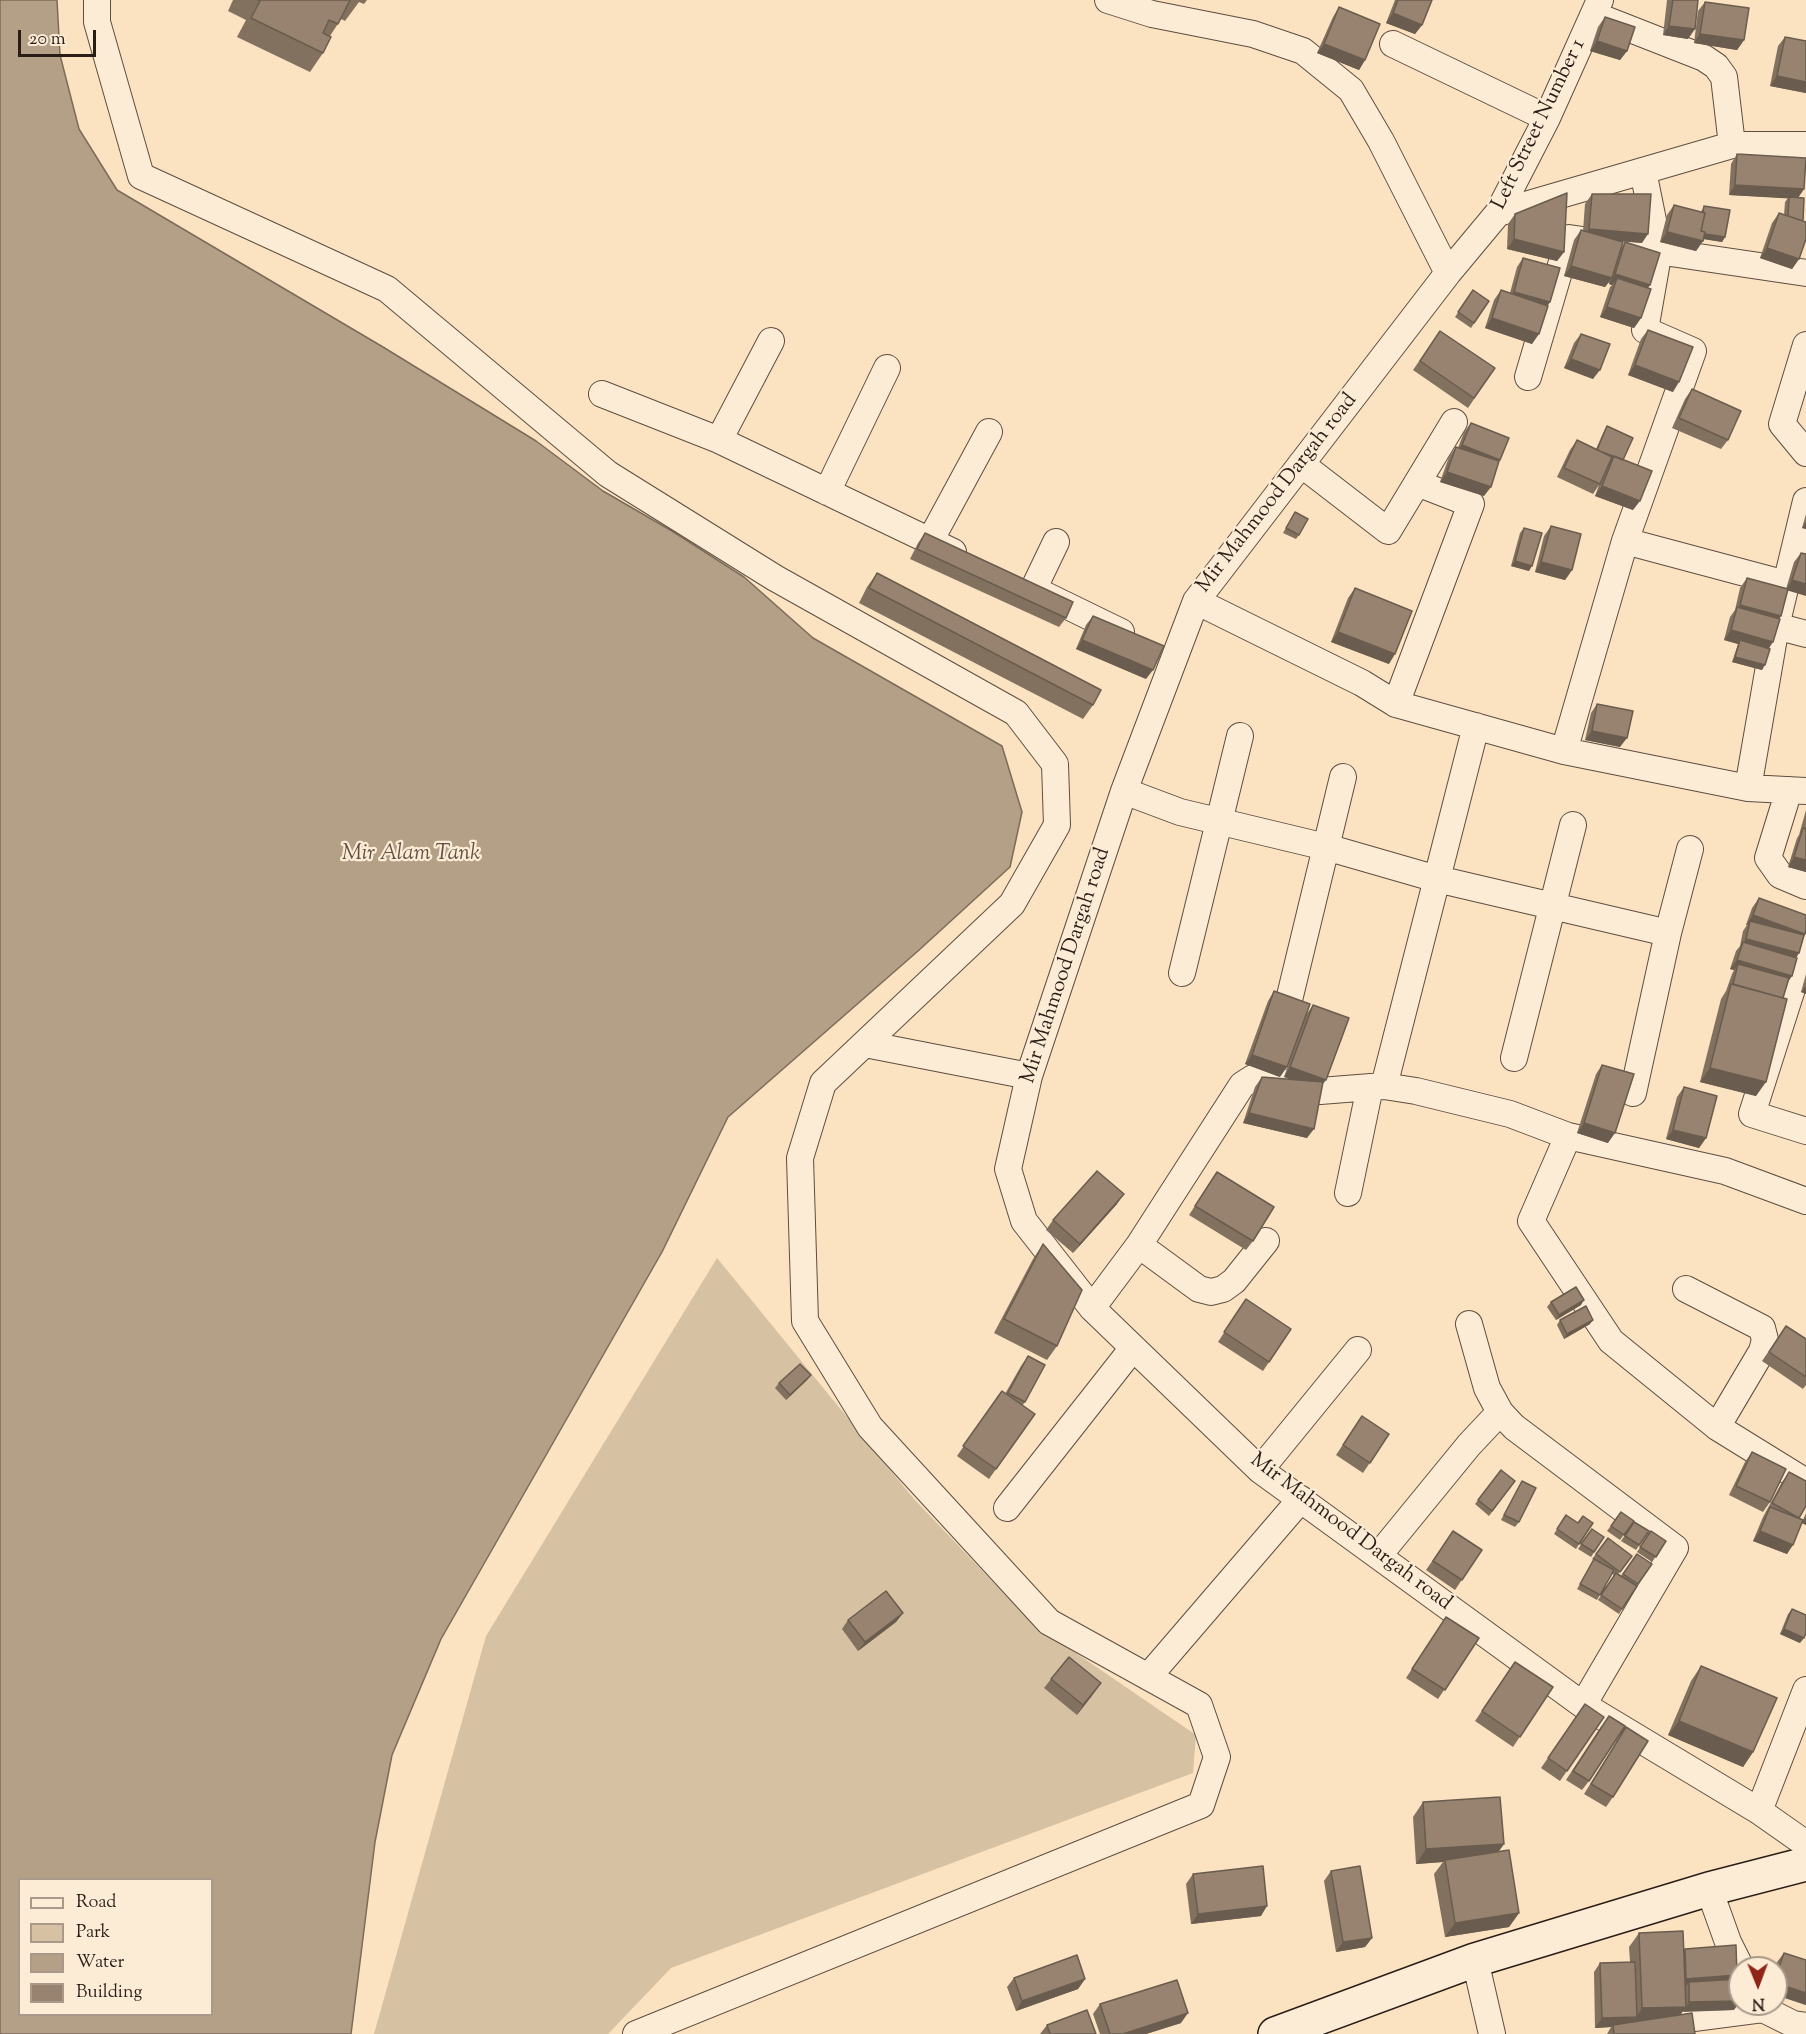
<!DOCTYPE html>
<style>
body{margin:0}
#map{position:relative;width:1806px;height:2034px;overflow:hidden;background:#fbe2c0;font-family:"Sorts Mill Goudy",serif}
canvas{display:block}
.legend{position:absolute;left:18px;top:1878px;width:195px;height:138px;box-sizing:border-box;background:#fcecd6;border:2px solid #a8998a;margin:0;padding:8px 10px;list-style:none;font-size:18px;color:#2a1d17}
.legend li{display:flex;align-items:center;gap:12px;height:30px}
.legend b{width:30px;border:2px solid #a8998a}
.north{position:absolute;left:1728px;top:1956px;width:60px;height:60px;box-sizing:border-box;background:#fcecd6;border:2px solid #a8998a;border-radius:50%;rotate:179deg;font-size:16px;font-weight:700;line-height:24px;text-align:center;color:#2a1d17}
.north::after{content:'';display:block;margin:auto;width:21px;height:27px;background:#8f2418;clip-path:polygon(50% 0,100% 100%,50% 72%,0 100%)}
.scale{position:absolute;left:18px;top:30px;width:78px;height:27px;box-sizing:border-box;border:3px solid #2a1d17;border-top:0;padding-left:8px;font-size:18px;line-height:21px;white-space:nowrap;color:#2a1d17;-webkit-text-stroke:4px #fcecd6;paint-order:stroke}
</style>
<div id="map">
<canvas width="1806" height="2034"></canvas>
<ul class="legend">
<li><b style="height:8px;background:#fcecd6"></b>Road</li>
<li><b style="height:16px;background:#d7c1a3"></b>Park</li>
<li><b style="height:16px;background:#b49f87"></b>Water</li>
<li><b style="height:16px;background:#97836f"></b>Building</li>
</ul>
<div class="north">N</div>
<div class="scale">20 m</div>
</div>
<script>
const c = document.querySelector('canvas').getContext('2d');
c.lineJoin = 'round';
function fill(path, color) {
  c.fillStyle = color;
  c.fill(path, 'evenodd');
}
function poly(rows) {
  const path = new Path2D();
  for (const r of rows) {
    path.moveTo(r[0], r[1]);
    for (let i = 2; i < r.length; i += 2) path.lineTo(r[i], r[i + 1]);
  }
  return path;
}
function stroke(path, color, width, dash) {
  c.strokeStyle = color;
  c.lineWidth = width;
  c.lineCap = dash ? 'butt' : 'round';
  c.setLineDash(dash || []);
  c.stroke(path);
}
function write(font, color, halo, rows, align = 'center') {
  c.font = font + ' "Sorts Mill Goudy",serif';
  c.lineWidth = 4.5;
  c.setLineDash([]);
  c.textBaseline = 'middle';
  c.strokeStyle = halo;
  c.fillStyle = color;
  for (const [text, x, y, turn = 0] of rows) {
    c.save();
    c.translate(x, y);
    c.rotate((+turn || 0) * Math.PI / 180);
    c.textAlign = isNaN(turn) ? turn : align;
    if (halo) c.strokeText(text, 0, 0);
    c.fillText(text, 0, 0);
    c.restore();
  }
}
fill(poly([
 [717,1258,914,1499,1032,1623,1196,1735,1193,1773,671,1968,608,2034,374,2034,486,1636]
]), '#d7c1a3');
const water = poly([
 [0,0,57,0,60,55,79,129,117,190,383,347,536,441,603,491,672,531,744,577,813,638,1002,746,1022,812,1010,867,918,951,728,1117,662,1252,441,1639,392,1755,375,1842,351,2034,0,2034,0,0],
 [20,1880,212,1880,212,2014,20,2014,20,1880]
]);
fill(water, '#b49f87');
stroke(water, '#7d6b5a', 1.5);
const street = poly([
 [97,0,97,22,141,176,387,289,608,474,775,578,1016,713,1055,764,1057,825,1012,904,823,1083,800,1158,805,1321,870,1427,1049,1622,1199,1705,1217,1757,1201,1805,636,2034],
 [1108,0,1152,14,1253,34,1303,51,1351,90,1381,141,1448,273],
 [1600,0,1547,118,1498,213,1448,273,1196,601,1124,791,1029,1076,1008,1169,1024,1221,1092,1308,1260,1470,1583,1705,1759,1811,1806,1844],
 [1602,18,1704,58,1716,66,1724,77,1732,145],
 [1393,44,1547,118],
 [1498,213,1732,145,1806,145],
 [1806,345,1782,424,1806,453],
 [1528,377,1569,238,1806,273],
 [602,394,719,440,953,552],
 [719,440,771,341],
 [1301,464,1388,531,1454,422],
 [827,492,887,368],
 [930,541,989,432],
 [1625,541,1786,584],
 [1033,590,1056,542],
 [1041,593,1121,632],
 [1196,601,1362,683,1396,704,1564,751,1748,788,1806,791],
 [1776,626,1806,634],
 [1396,704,1471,504,1417,483],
 [1564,751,1625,541,1693,351,1645,330,1659,250,1643,171],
 [1748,788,1776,626,1806,501],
 [1789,790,1768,858,1780,875,1806,886],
 [1124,791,1180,812,1326,847,1437,879,1668,933,1633,1093],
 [1668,933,1690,849],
 [1806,945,1752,1114,1806,1131],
 [1182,973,1240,736],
 [1289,1000,1343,777],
 [865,1044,1029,1076],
 [1514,1058,1573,825],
 [1384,1086,1476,726],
 [1568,1136,1531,1221,1611,1341,1717,1427,1806,1482],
 [1348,1193,1370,1087],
 [1139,1245,1199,1289,1211,1292,1223,1289,1234,1281,1266,1241],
 [1686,1289,1762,1328,1765,1340,1762,1351,1717,1427],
 [1092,1308,1139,1245,1242,1085,1253,1078,1265,1078,1320,1091,1384,1086,1416,1091,1510,1114,1568,1136,1725,1171,1806,1201],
 [1469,1324,1487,1388,1500,1412,1514,1427,1675,1548,1583,1705],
 [1260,1470,1358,1350],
 [1007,1508,1133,1348],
 [1379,1555,1469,1445,1500,1412],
 [1148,1677,1301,1499],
 [1759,1811,1806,1690],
 [1709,1889,1728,1942,1741,1968],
 [1475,1960,1492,2034],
 [1760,2004,1763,2009,1793,2024,1806,2026],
 [1686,2019,1763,2009]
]);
const secondary = poly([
 [1275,2034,1475,1960,1709,1889,1806,1864]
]);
stroke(street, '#5e4e41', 28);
stroke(secondary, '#2a1d17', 36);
stroke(street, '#fcecd6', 26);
stroke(secondary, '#fcecd6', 33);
fill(poly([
 [233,0,367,0,364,4,359,2,345,21,341,19,330,36,323,53,310,72,237,37,246,20,228,11],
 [1395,0,1432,0,1422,25,1415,34,1386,23],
 [1667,0,1698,0,1688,39,1663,35],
 [1705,2,1744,40,1737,50,1694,43,1698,11],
 [1339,7,1365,60,1359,70,1317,53,1333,17],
 [1605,17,1627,51,1620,60,1590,51,1598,27],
 [1785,37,1806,41,1806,93,1770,86,1778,46],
 [1737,154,1804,189,1798,198,1799,259,1792,269,1760,258,1772,223,1779,213,1784,215,1785,202,1788,198,1729,195,1731,164],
 [1592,194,1642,243,1620,241,1621,249,1625,242,1648,288,1641,318,1634,328,1600,317,1610,287,1612,285,1609,284,1609,282,1605,287,1564,276,1574,240,1581,230,1583,231,1585,204],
 [1674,205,1701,212,1704,206,1725,237,1722,242,1704,239,1696,251,1660,242,1667,215],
 [1515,214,1564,252,1557,261,1507,249,1508,224],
 [1523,258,1548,306,1532,344,1485,328,1494,300,1501,290,1510,293,1517,267],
 [1473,290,1489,301,1471,328,1455,317],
 [1648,330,1673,392,1628,375,1641,339],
 [1440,331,1495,368,1468,408,1413,370],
 [1581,334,1593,379,1564,368,1574,343],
 [1692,389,1728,440,1721,449,1672,428,1685,399],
 [1471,423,1484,496,1440,482,1449,457,1456,447,1458,448,1464,432],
 [1607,426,1623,460,1633,510,1595,496,1599,485,1593,494,1557,477,1570,450,1577,440,1596,449,1604,431],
 [1295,512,1299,535,1296,539,1283,533],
 [1806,514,1806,529,1802,528],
 [1551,526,1572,570,1565,580,1535,572,1544,536],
 [1524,528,1529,571,1511,566,1520,533],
 [925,533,1066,618,1059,627,910,559,918,543],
 [1801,553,1806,554,1788,590,1779,618,1762,670,1732,662,1738,644,1724,640,1730,617,1735,610,1740,588,1747,578,1786,589,1794,562],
 [877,573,1093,705,1083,719,859,603,867,587],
 [1355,588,1389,664,1331,642,1348,598],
 [1093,616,1146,679,1076,649,1086,625],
 [1597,704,1620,747,1585,740,1591,713],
 [1806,810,1806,872,1788,867,1797,838,1799,835],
 [1759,898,1805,934,1799,953,1796,957,1792,976,1788,981,1756,1096,1700,1082,1721,999,1726,991,1732,974,1734,970,1730,969,1736,951,1740,946,1743,931,1747,925,1746,925,1752,908],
 [1806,974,1806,994,1801,992],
 [1274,991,1280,1077,1245,1064,1268,1001],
 [1313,1005,1307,1138,1243,1123,1255,1087,1262,1077,1292,1080,1284,1077,1306,1015],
 [1602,1065,1608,1143,1577,1133,1596,1074],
 [1684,1087,1706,1138,1699,1148,1666,1139,1677,1097],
 [1217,1172,1253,1241,1246,1250,1189,1215],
 [1117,1204,1073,1253,1046,1230,1053,1220],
 [1043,1244,1057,1346,1047,1360,994,1333,1033,1259],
 [1246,1299,1291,1329,1263,1371,1218,1342],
 [1551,1302,1581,1305,1556,1320,1547,1307],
 [1560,1320,1590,1324,1564,1339,1557,1325],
 [1786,1326,1806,1339,1806,1385,1803,1389,1762,1361],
 [1028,1356,1025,1402,1022,1406,1035,1414,989,1479,957,1456,1002,1391,1005,1394,1021,1366],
 [811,1375,807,1380,786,1400,775,1388,779,1383],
 [1362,1416,1389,1434,1363,1473,1336,1455],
 [1752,1452,1770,1502,1763,1512,1729,1495,1745,1462],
 [1501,1470,1515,1481,1489,1516,1475,1504],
 [1789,1472,1799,1518,1803,1520,1806,1513,1806,1525,1802,1523,1787,1554,1753,1541,1763,1517,1782,1482],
 [1522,1481,1519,1522,1515,1527,1501,1520],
 [1621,1512,1634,1521,1620,1540,1607,1531],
 [1566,1515,1578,1523,1593,1523,1576,1549,1554,1534],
 [1634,1522,1649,1531,1636,1550,1621,1541],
 [1592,1529,1604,1537,1591,1557,1578,1549],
 [1453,1531,1482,1550,1455,1590,1426,1570],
 [1651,1531,1666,1541,1652,1562,1637,1552],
 [1608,1538,1632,1556,1618,1574,1621,1576,1637,1554,1652,1564,1637,1586,1619,1614,1598,1600,1614,1575,1612,1574,1597,1600,1577,1589,1594,1560,1592,1559],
 [1792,1609,1800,1643,1780,1634,1788,1614],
 [903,1613,896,1622,858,1651,842,1629,848,1620],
 [1446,1617,1479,1638,1438,1699,1406,1678],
 [1515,1662,1553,1687,1513,1747,1475,1721],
 [1701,1666,1753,1752,1743,1767,1668,1735,1691,1681],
 [1051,1679,1094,1693,1077,1715,1044,1688],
 [1585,1704,1604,1717,1560,1781,1541,1768],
 [1602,1725,1589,1781,1582,1790,1566,1780],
 [1626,1727,1613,1797,1606,1807,1584,1794],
 [1423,1802,1504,1844,1499,1851,1519,1913,1509,1927,1445,1937,1434,1874,1443,1862,1416,1864,1413,1817],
 [1331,1871,1372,1938,1365,1947,1336,1952,1324,1881],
 [1193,1874,1261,1916,1191,1924,1186,1884],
 [1639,1933,1684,1951,1685,1949,1734,1979,1734,2010,1683,2011,1680,2015,1695,2034,1607,2034,1611,2027,1595,2028,1594,1972,1600,1963,1630,1962,1629,1947],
 [1784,1953,1806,1960,1806,2005,1776,1995,1776,1968,1775,1968,1777,1962],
 [1014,1978,1085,1979,1078,1989,1016,2011,1007,1987],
 [1100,2004,1181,2023,1146,2034,1100,2034,1093,2014],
 [1047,2025,1096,2034,1040,2034]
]), '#82715f');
fill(poly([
 [1393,13,1422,25,1415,34,1386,23],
 [1669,26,1695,29,1688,39,1663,35],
 [1700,34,1744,40,1737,50,1694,43],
 [1597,41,1627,51,1620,60,1590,51],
 [1324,44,1365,60,1359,70,1317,53],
 [1777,76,1806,82,1806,93,1770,86],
 [1735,185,1804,189,1797,199,1729,195],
 [1589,229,1648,234,1642,243,1582,238],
 [1667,232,1703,241,1696,251,1660,242],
 [1700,233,1725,237,1722,242,1697,238],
 [1514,239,1564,252,1557,261,1507,249],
 [1767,248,1799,259,1792,269,1760,258],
 [1571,266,1612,278,1605,287,1564,276],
 [1615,274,1650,285,1643,295,1617,278,1612,285,1609,284],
 [1514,292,1550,302,1544,312,1507,302],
 [1607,307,1641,318,1634,328,1600,317],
 [1492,318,1539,334,1532,344,1485,328],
 [1571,359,1600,370,1593,379,1564,368],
 [1635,365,1679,382,1673,392,1628,375],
 [1462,445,1500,460,1493,469,1455,454],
 [1447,472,1491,487,1484,496,1440,482],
 [1602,486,1640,501,1633,510,1595,496],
 [1806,522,1806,529,1802,528],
 [1515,561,1532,566,1529,571,1511,566],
 [1541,562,1572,570,1565,580,1535,572],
 [1792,580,1806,584,1806,596,1786,590],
 [1740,605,1781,616,1774,626,1736,612],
 [1731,630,1773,642,1767,651,1740,640,1738,644,1724,640],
 [1338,632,1395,654,1389,664,1331,642],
 [1082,640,1153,670,1146,679,1076,649],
 [1735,657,1765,665,1762,670,1732,662],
 [1592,731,1627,738,1620,747,1585,740],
 [1794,857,1806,860,1806,872,1788,867],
 [1753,915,1805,934,1798,943,1750,921,1747,925,1746,925],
 [1746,939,1799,953,1793,963,1741,945],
 [1737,960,1792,976,1785,986,1738,964,1734,970,1730,969],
 [1806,986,1806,994,1801,992],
 [1252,1055,1287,1067,1280,1077,1245,1064],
 [1290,1067,1326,1080,1319,1089,1284,1077],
 [1710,1068,1766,1082,1756,1096,1700,1082],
 [1249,1113,1314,1129,1307,1138,1243,1123],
 [1584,1123,1615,1133,1608,1143,1577,1133],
 [1673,1130,1706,1138,1699,1148,1666,1139],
 [1124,1194,1117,1204,1073,1253,1080,1244],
 [1584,1300,1581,1305,1556,1320,1559,1315],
 [1593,1320,1590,1324,1564,1339,1567,1334],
 [811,1375,807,1380,786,1400,790,1395],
 [1805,1518,1806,1519,1806,1525,1802,1523],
 [1760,1531,1793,1545,1787,1554,1753,1541],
 [903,1613,896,1622,858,1651,865,1642],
 [1784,1629,1804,1638,1800,1643,1780,1634],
 [1101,1683,1094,1693,1077,1715,1083,1705],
 [1679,1721,1753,1752,1743,1767,1668,1735],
 [1504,1844,1493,1859,1445,1860,1443,1862,1416,1864,1426,1849],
 [1267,1906,1261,1916,1191,1924,1198,1914],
 [1519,1913,1509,1927,1445,1937,1455,1923],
 [1372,1938,1365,1947,1336,1952,1343,1942],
 [1737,1975,1730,1985,1689,1982,1685,1988,1679,1988,1686,1979],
 [1085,1979,1078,1989,1016,2011,1022,2001],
 [1776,1983,1806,1993,1806,2005,1776,1995],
 [1740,2001,1740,2002,1734,2010,1683,2012,1689,2002],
 [1686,2007,1676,2021,1613,2025,1611,2027,1595,2028,1602,2018,1636,2017,1642,2008],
 [1188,2013,1181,2023,1146,2034,1123,2034]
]), '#6a5c4e');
const building = poly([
 [258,0,350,0,338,24,329,20,323,33,331,37,323,53,251,18,260,1,258,0],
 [1398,0,1432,0,1422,25,1393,13,1398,0],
 [1673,0,1698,0,1695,29,1669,26,1673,0],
 [1705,2,1749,8,1744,40,1700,34,1705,2],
 [1339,7,1380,24,1365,60,1324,44,1339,7],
 [1605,17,1635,27,1627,51,1597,41,1605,17],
 [1785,37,1806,41,1806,82,1777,76,1785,37],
 [1737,154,1806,158,1804,189,1735,185,1737,154],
 [1567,193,1564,252,1514,239,1515,214,1567,193],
 [1592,194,1651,194,1648,234,1589,229,1592,194],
 [1789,197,1804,198,1803,221,1788,216,1789,197],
 [1674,205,1705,213,1701,231,1705,232,1703,241,1667,232,1674,205],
 [1704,206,1730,210,1725,237,1705,234,1705,232,1701,231,1705,213,1703,212,1704,206],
 [1779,213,1806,222,1806,239,1799,259,1767,248,1779,213],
 [1581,230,1623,242,1612,278,1571,266,1581,230],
 [1625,242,1660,253,1650,285,1615,274,1625,242],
 [1523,258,1560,268,1550,302,1514,292,1523,258],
 [1617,278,1651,289,1641,318,1607,307,1617,278],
 [1473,290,1489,301,1474,323,1458,312,1473,290],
 [1501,290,1548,306,1539,334,1492,318,1501,290],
 [1648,330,1693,347,1679,382,1635,365,1648,330],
 [1440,331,1495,368,1474,398,1420,361,1440,331],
 [1581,334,1610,344,1600,370,1571,359,1581,334],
 [1692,389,1741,411,1728,440,1679,418,1692,389],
 [1471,423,1509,438,1500,460,1462,445,1471,423],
 [1607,426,1633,438,1623,460,1597,450,1607,426],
 [1577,440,1612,457,1600,484,1564,468,1577,440],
 [1456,447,1499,461,1491,487,1447,472,1456,447],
 [1614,456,1652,471,1640,501,1602,486,1614,456],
 [1295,512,1308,519,1299,535,1286,528,1295,512],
 [1551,526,1581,534,1572,570,1541,562,1551,526],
 [1524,528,1542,533,1532,566,1515,561,1524,528],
 [925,533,1073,602,1066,618,917,549,925,533],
 [1801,553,1806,554,1806,584,1792,580,1801,553],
 [877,573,1101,690,1093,705,869,588,877,573],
 [1747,578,1788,589,1781,616,1740,605,1747,578],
 [1355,588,1412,611,1395,654,1338,632,1355,588],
 [1737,607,1780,619,1773,642,1731,630,1737,607],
 [1093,616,1164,646,1153,670,1082,640,1093,616],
 [1740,640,1770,649,1765,665,1735,657,1740,640],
 [1597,704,1633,711,1627,738,1592,731,1597,704],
 [1803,828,1806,829,1806,860,1794,857,1803,828],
 [1759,898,1806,915,1806,930,1805,934,1753,915,1759,898],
 [1750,921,1804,935,1799,953,1746,939,1750,921],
 [1743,942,1797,958,1792,976,1737,960,1743,942],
 [1738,964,1789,978,1783,998,1733,984,1738,964],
 [1731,984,1787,999,1766,1082,1710,1068,1731,984],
 [1274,991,1310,1004,1287,1067,1252,1055,1274,991],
 [1313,1005,1349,1018,1326,1080,1290,1067,1313,1005],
 [1602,1065,1634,1074,1615,1133,1584,1123,1602,1065],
 [1262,1077,1323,1082,1314,1129,1249,1113,1262,1077],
 [1684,1087,1717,1096,1706,1138,1673,1130,1684,1087],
 [1097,1171,1124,1194,1080,1244,1053,1220,1097,1171],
 [1217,1172,1274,1207,1253,1241,1195,1206,1217,1172],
 [1043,1244,1082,1290,1057,1346,1004,1319,1043,1244],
 [1576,1287,1584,1300,1559,1315,1551,1302,1576,1287],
 [1246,1299,1291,1329,1269,1362,1224,1332,1246,1299],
 [1586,1306,1593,1320,1567,1334,1560,1320,1586,1306],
 [1786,1326,1806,1339,1806,1377,1769,1352,1786,1326],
 [1028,1356,1045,1365,1025,1402,1008,1393,1028,1356],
 [800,1364,811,1375,790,1395,779,1383,800,1364],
 [1002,1391,1035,1414,996,1469,963,1446,1002,1391],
 [1362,1416,1389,1434,1370,1463,1343,1445,1362,1416],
 [1752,1452,1786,1469,1770,1502,1736,1486,1752,1452],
 [1501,1470,1515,1481,1492,1511,1478,1500,1501,1470],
 [1789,1472,1806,1481,1806,1506,1799,1518,1772,1503,1789,1472],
 [1522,1481,1536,1488,1519,1522,1504,1515,1522,1481],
 [1770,1507,1803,1520,1793,1545,1760,1531,1770,1507],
 [1621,1512,1634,1521,1624,1535,1611,1526,1621,1512],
 [1566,1515,1578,1523,1583,1516,1593,1523,1579,1544,1557,1529,1566,1515],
 [1634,1522,1649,1531,1639,1545,1625,1536,1634,1522],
 [1592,1529,1604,1537,1594,1552,1581,1544,1592,1529],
 [1453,1531,1482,1550,1462,1580,1433,1561,1453,1531],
 [1651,1531,1666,1541,1656,1557,1640,1547,1651,1531],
 [1608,1538,1632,1556,1620,1572,1596,1554,1608,1538],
 [1637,1554,1652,1564,1638,1584,1623,1574,1637,1554],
 [1594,1559,1614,1570,1600,1595,1580,1584,1594,1559],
 [1616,1573,1637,1586,1622,1609,1601,1595,1616,1573],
 [886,1591,903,1613,865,1642,848,1620,886,1591],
 [1792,1609,1806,1615,1806,1633,1804,1638,1784,1629,1792,1609],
 [1446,1617,1479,1638,1445,1690,1412,1669,1446,1617],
 [1069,1657,1101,1683,1083,1705,1051,1679,1069,1657],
 [1515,1662,1553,1687,1520,1737,1482,1711,1515,1662],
 [1701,1666,1777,1698,1753,1752,1679,1721,1701,1666],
 [1585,1704,1604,1717,1567,1771,1548,1758,1585,1704],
 [1609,1716,1625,1726,1589,1781,1573,1771,1609,1716],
 [1626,1727,1648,1741,1613,1797,1591,1784,1626,1727],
 [1500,1797,1504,1844,1426,1849,1423,1802,1500,1797],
 [1509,1850,1519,1913,1455,1923,1445,1860,1509,1850],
 [1263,1866,1267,1906,1198,1914,1193,1874,1263,1866],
 [1360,1866,1372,1938,1343,1942,1331,1871,1360,1866],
 [1683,1931,1686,2007,1642,2008,1639,1933,1683,1931],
 [1736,1945,1737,1975,1686,1979,1685,1949,1736,1945],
 [1784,1953,1806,1960,1806,1993,1776,1983,1776,1976,1784,1953],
 [1077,1955,1085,1979,1022,2001,1014,1978,1077,1955],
 [1635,1962,1637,2017,1602,2018,1600,1963,1635,1962],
 [1740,1979,1740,2001,1689,2002,1689,1982,1740,1979],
 [1177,1980,1188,2013,1123,2034,1110,2034,1100,2004,1177,1980],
 [1087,2010,1096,2034,1050,2034,1047,2025,1087,2010],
 [1692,2013,1695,2034,1614,2034,1613,2025,1692,2013]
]);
fill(building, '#97836f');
stroke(building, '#6a5c4e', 1.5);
write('21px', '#2a1d17', '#fcecd6', [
 ["Left Street Number 1",1540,125,-64],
 ["Mir Mahmood Dargah road",1278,494,-52],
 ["Mir Mahmood Dargah road",1067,966,-72],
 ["Mir Mahmood Dargah road",1350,1533,37]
]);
write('italic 22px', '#615144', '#fcecd6', [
 ["Mir Alam Tank",411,855]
]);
</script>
